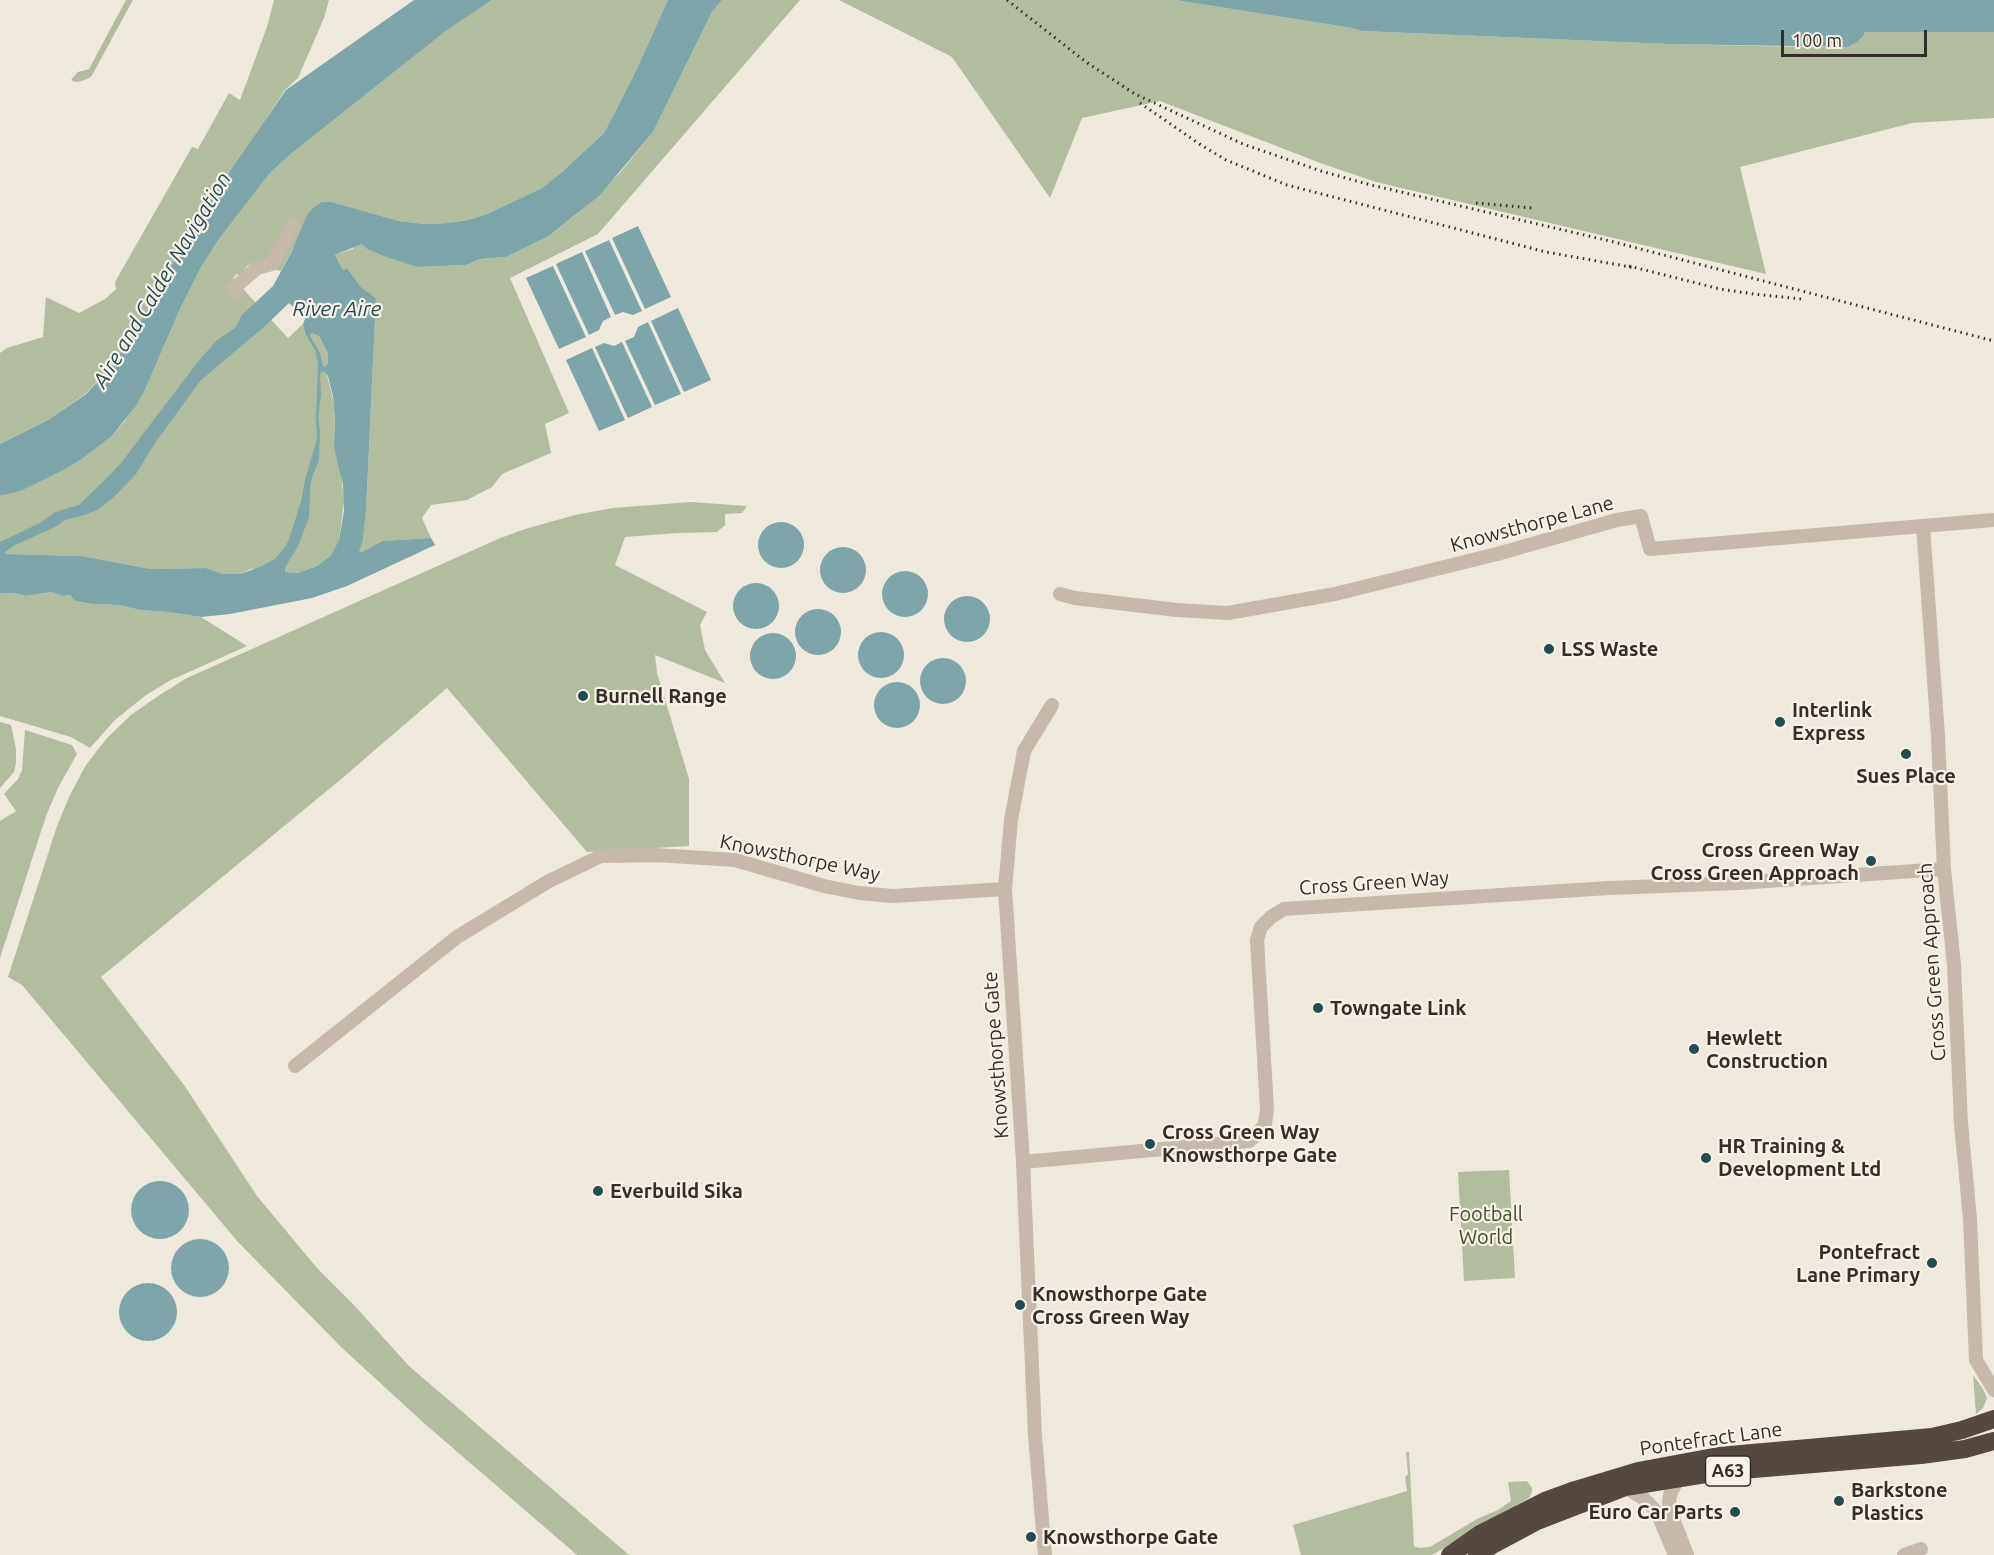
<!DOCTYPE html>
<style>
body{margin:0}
#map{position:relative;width:1994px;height:1555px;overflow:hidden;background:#efe8dd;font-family:Ubuntu,sans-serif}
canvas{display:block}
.scale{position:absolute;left:1781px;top:30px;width:146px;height:27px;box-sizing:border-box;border:3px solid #342d29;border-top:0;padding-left:8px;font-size:18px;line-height:21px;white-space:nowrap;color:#342d29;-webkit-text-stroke:4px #f8f1e8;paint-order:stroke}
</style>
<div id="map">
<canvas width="1994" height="1555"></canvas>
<div class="scale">100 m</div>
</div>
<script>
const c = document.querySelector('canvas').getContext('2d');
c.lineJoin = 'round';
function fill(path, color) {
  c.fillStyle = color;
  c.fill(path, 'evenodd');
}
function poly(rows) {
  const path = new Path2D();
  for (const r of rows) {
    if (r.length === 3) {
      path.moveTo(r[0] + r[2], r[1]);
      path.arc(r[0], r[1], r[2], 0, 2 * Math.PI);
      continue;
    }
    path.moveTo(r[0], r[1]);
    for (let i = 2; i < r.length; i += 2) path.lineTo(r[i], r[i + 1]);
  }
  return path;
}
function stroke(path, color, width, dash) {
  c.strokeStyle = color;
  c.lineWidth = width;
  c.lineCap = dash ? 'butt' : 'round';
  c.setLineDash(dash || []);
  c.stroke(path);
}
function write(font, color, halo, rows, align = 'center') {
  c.font = font + ' Ubuntu,sans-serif';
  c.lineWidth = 4.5;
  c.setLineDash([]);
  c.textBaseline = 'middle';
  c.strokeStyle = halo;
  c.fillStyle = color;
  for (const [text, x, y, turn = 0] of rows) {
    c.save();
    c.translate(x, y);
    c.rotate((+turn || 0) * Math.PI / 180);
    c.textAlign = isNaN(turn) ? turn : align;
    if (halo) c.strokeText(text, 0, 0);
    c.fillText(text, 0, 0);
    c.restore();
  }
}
fill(poly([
 [126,0,133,0,91,77,82,81,75,82,71,80,78,72,89,69],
 [274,0,329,0,324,18,298,78,285,90,238,162,222,181,193,227,190,240,185,242,181,248,135,332,108,371,85,394,48,420,0,444,0,353,7,348,43,337,46,297,79,313,105,299,116,289,115,282,192,147,198,149,229,93,240,100,267,27],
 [492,0,668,0,633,77,604,133,562,172,542,188,487,214,468,220,448,223,425,224,399,221,332,202,292,250,281,271,248,265,240,276,237,274,233,278,288,338,303,324,305,333,310,335,311,333,319,336,328,353,328,363,325,367,335,408,334,448,341,474,344,502,339,540,331,555,317,566,298,573,251,569,240,574,223,574,206,568,151,569,82,556,0,554,0,496,21,491,82,459,112,436,124,422,144,392,180,309,201,267,219,239,270,173,292,153,446,31],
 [722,0,800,0,598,234,510,278,569,413,545,424,551,453,502,474,492,487,467,500,431,505,422,518,431,538,382,541,362,552,358,551,363,540,366,511,376,298,361,287,347,268,343,270,335,255,353,249,357,244,362,243,367,249,418,267,466,265,480,259,506,257,549,236,577,214,618,175,653,132,712,12],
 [839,0,1175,0,1352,28,1362,31,1668,44,1802,47,1847,47,1866,22,1870,21,1952,21,1994,23,1994,118,1912,123,1740,167,1766,274,1376,182,1323,164,1160,101,1082,118,1050,198,952,57],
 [691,502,747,506,742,513,725,514,725,525,717,532,677,533,625,537,615,565,707,612,700,625,705,650,725,683,655,655,657,673,689,779,689,846,587,852,447,688,340,780,101,977,184,1085,257,1196,317,1268,353,1304,409,1366,629,1555,577,1555,425,1424,341,1347,238,1242,22,985,8,977,57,826,70,795,86,765,107,738,131,715,158,696,187,678,498,539,525,529,575,515,613,508],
 [51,592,63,596,70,595,75,601,92,604,119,605,140,610,168,612,201,617,247,646,171,680,146,695,115,720,90,748,71,737,0,716,0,593,14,593,26,596],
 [0,722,11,725,16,749,16,763,14,772,0,788],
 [25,730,72,745,77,754,58,788,46,816,0,958,0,821,16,811,4,794,18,779,22,770],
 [1509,1170,1515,1278,1464,1281,1458,1172],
 [1973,1375,1983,1389,1987,1398,1983,1408,1976,1414],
 [1406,1452,1409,1452,1414,1546,1419,1548,1430,1547,1477,1519,1498,1510,1511,1501,1508,1482,1527,1481,1532,1488,1532,1492,1529,1498,1432,1555,1301,1555,1293,1525,1407,1491,1405,1477,1408,1474]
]), '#b1bd9e');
fill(poly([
 [414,0,492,0,446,31,292,153,270,173,219,239,201,267,180,309,144,392,135,407,112,436,82,459,63,470,21,491,0,496,0,444,48,420,86,394,108,371,135,332,181,248,185,242,190,240,193,227,211,199,286,90],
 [668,0,722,0,712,12,653,132,600,195,549,236,506,257,480,259,466,265,418,267,389,258,367,249,362,244,335,255,343,270,347,268,361,287,376,298,366,511,363,540,359,551,362,552,382,541,431,538,435,545,347,586,312,598,230,614,201,617,168,612,140,610,119,605,92,604,75,601,70,595,63,596,51,592,26,596,14,593,0,593,0,542,40,523,55,512,79,505,108,477,121,463,197,363,217,340,235,328,242,315,273,286,292,251,307,215,313,208,322,202,332,202,399,221,425,224,448,223,468,220,487,214,542,188,562,172,604,133,633,77],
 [289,303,305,319,303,324,305,333,315,350,318,364,316,418,317,439,305,480,301,502,289,539,285,547,275,559,260,567,240,574,223,574,206,568,151,569,82,556,5,554,5,552,13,546,55,527,65,520,85,515,97,510,113,498,136,474,153,446,200,381,265,326],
 [311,333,319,336,328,353,328,363,325,367,323,366,320,353,310,336],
 [324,371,328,376,333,397,335,415,334,448,343,485,344,511,339,540,331,555,317,566,298,573,285,572,285,568,299,544,309,517,310,488,312,477,319,460,320,431,318,418,321,395,320,375,321,372],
 [1175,0,1994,0,1994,23,1952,21,1870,21,1866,23,1864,35,1857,42,1847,47,1668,44,1362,31,1352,28],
 [638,226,671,297,645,309,612,238],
 [609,240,642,311,633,315,623,312,615,315,585,251],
 [582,252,611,317,603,321,599,330,589,335,556,264],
 [553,266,586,337,559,349,526,278],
 [678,308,711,380,684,392,651,321],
 [648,322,681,394,655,405,625,341,634,337,638,327],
 [622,342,652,407,628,418,595,347,604,343,614,346],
 [592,348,625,420,599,431,566,360],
 [781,545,23],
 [843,570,23],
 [905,594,23],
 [756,606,23],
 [967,619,23],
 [818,632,23],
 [881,655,23],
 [773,656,23],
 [943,681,23],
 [897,705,23],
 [160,1210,29],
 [200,1268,29],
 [148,1312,29]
]), '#7ea5aa');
stroke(poly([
 [1843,23,1994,23]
]), '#7ea5aa', 18);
stroke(poly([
 [236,293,233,289,257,268,272,264,293,225],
 [1923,526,1938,736,1944,869,1954,965,1961,1123,1970,1219,1976,1360,1994,1390],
 [1060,594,1075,598,1177,610,1228,613,1335,594,1497,554,1617,520,1641,516,1650,549,1994,520],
 [295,1066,457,937,549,881,601,856,655,855,735,860,824,886,859,893,893,896,1005,889],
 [1023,1162,1249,1141,1258,1133,1265,1124,1267,1109,1257,940,1261,927,1271,917,1284,909,1609,888,1738,883,1944,869],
 [1678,1478,1670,1495,1669,1503,1670,1511,1687,1555],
 [1625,1487,1643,1498,1657,1512,1675,1555],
 [1045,1555,1035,1435,1023,1162,1005,889,1011,820,1024,751,1052,705],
 [1904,1555,1921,1549]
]), '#c6b8aa', 14);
stroke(poly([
 [1450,1555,1480,1534,1545,1501,1575,1490,1638,1471,1719,1456,1932,1437,1962,1430,1994,1419],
 [1477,1555,1494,1544,1537,1521,1625,1487,1718,1472,1921,1455,1965,1449,1994,1441]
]), '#544841', 18);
stroke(poly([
 [1007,0,1086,62,1135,94,1243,144,1321,171,1371,185,1610,241,1994,341],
 [1140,103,1201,145,1226,160,1287,185,1546,252,1636,268],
 [1476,203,1532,208],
 [1629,266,1720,289,1754,294,1802,299]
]), '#342d29', 3, [1.5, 4.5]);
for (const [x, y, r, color] of [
 [1549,649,6,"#224c52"],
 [583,696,6,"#224c52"],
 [1780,722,6,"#224c52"],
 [1906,754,6,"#224c52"],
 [1871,861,6,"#224c52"],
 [1318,1008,6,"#224c52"],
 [1694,1049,6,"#224c52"],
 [1150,1144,6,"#224c52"],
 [1706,1158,6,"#224c52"],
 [598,1191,6,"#224c52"],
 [1932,1263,6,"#224c52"],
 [1020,1305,6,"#224c52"],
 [1839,1501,6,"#224c52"],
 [1735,1512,6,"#224c52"],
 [1031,1537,6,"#224c52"]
]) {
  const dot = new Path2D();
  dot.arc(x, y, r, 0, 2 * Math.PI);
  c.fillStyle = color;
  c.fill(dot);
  stroke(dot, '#f8f1e8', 2);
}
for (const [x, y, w] of [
 [1728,1471,45]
]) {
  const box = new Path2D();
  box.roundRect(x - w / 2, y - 15, w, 30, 4.5);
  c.fillStyle = '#f8f1e8';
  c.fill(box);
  stroke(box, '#342d29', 1.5);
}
write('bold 18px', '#342d29', null, [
 ["A63",1728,1471]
]);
write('20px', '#342d29', '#f8f1e8', [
 ["Knowsthorpe Lane",1532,524,-15],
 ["Knowsthorpe Way",800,858,12],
 ["Cross Green Way",1374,883,-4],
 ["Cross Green Approach",1932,962,-94],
 ["Knowsthorpe Gate",996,1055,-94],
 ["Pontefract Lane",1711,1439,-8]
]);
write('bold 20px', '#342d29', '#f8f1e8', [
 ["LSS Waste",1561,649],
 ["Burnell Range",595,696],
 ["Interlink",1792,710],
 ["Express",1792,733],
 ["Sues Place",1906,776,"center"],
 ["Cross Green Way",1859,850,"right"],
 ["Cross Green Approach",1859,873,"right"],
 ["Towngate Link",1330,1008],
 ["Hewlett",1706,1038],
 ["Construction",1706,1061],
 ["Cross Green Way",1162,1132],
 ["Knowsthorpe Gate",1162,1155],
 ["HR Training &",1718,1146],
 ["Development Ltd",1718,1169],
 ["Everbuild Sika",610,1191],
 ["Pontefract",1920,1252,"right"],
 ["Lane Primary",1920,1275,"right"],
 ["Knowsthorpe Gate",1032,1294],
 ["Cross Green Way",1032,1317],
 ["Barkstone",1851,1490],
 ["Plastics",1851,1513],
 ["Euro Car Parts",1723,1512,"right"],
 ["Knowsthorpe Gate",1043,1537]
], 'left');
write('20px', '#42502f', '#f8f1e8', [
 ["Football",1486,1214],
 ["World",1486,1237]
]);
write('italic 21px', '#224c52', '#f8f1e8', [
 ["Aire and Calder Navigation",162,280,-59],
 ["River Aire",337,309]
]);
</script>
